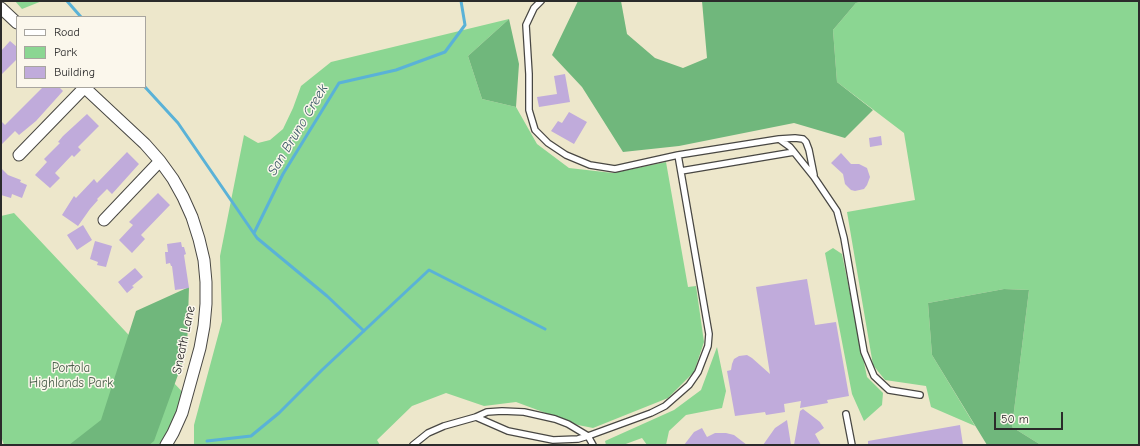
<!DOCTYPE html>
<style>
body{margin:0}
#map{position:relative;width:1140px;height:446px;overflow:hidden;background:#ede7cb;font-family:"Comic Neue",sans-serif}
canvas{display:block}
.frame{position:absolute;inset:0;border:2px solid #2b2b2b;pointer-events:none}
.legend{position:absolute;left:16px;top:16px;width:130px;height:72px;box-sizing:border-box;background:#fbf7ec;border:1px solid #a8a59f;margin:0;padding:5px 7px;list-style:none;font-size:12px;color:#2b2b2b}
.legend li{display:flex;align-items:center;gap:8px;height:20px}
.legend b{width:20px;border:1px solid #a8a59f}
.scale{position:absolute;left:994px;top:412px;width:69px;height:18px;box-sizing:border-box;border:2px solid #2b2b2b;border-top:0;padding-left:5px;font-size:12px;line-height:14px;white-space:nowrap;color:#2b2b2b;-webkit-text-stroke:3px #fbf7ec;paint-order:stroke}
</style>
<div id="map">
<canvas width="1140" height="446"></canvas>
<div class="frame"></div>
<ul class="legend">
<li><b style="height:5px;background:#fff"></b>Road</li>
<li><b style="height:11px;background:#8bd692"></b>Park</li>
<li><b style="height:11px;background:#c0abdb"></b>Building</li>
</ul>
<div class="scale">50 m</div>
</div>
<script>
const c = document.querySelector('canvas').getContext('2d');
c.lineJoin = 'round';
function fill(path, color) {
  c.fillStyle = color;
  c.fill(path, 'evenodd');
}
function poly(rows) {
  const path = new Path2D();
  for (const r of rows) {
    path.moveTo(r[0], r[1]);
    for (let i = 2; i < r.length; i += 2) path.lineTo(r[i], r[i + 1]);
  }
  return path;
}
function stroke(path, color, width, dash) {
  c.strokeStyle = color;
  c.lineWidth = width;
  c.lineCap = dash ? 'butt' : 'round';
  c.setLineDash(dash || []);
  c.stroke(path);
}
function write(font, color, halo, rows, align = 'center') {
  c.font = font + ' "Comic Neue",sans-serif';
  c.lineWidth = 3;
  c.setLineDash([]);
  c.textBaseline = 'middle';
  c.strokeStyle = halo;
  c.fillStyle = color;
  for (const [text, x, y, turn = 0] of rows) {
    c.save();
    c.translate(x, y);
    c.rotate((+turn || 0) * Math.PI / 180);
    c.textAlign = isNaN(turn) ? turn : align;
    if (halo) c.strokeText(text, 0, 0);
    c.fillText(text, 0, 0);
    c.restore();
  }
}
fill(poly([
 [15,1,42,1,22,9],
 [865,1,1139,1,1139,445,1041,445,1012,427,1029,290,1004,289,928,303,932,355,975,426,931,407,926,386,885,380,873,365,847,212,915,200,904,133,837,82,833,30,856,3],
 [509,19,468,56,482,99,516,107,537,144,569,168,613,173,666,162,688,287,696,286,704,342,694,372,668,398,593,428,578,425,516,402,484,406,446,393,412,406,377,440,380,445,194,445,194,425,222,321,220,256,244,135,258,143,270,140,283,129,293,108,301,86,331,62],
 [14,213,189,399,166,445,4,445,1,436,1,216],
 [833,248,842,254,867,377,883,393,882,405,864,421,852,394,825,253],
 [717,347,726,391,722,408,686,415,669,431,666,445,647,445,642,438,623,445,606,445,605,441,674,410,701,390]
]), '#8bd692');
fill(poly([
 [578,1,621,1,627,34,655,58,683,68,707,58,702,1,865,1,856,3,833,30,837,82,873,110,845,138,794,123,679,146,623,152,582,87,552,55],
 [509,19,519,64,516,107,482,99,468,56],
 [189,287,187,350,154,441,149,445,69,445,101,420,136,311],
 [1004,289,1029,290,1012,427,1041,445,987,445,932,355,928,303]
]), '#70b77c');
stroke(poly([
 [67,1,81,17],
 [145,87,178,123,257,238,327,296,364,331],
 [254,233,283,174,339,83,396,70,445,52,465,25,461,1],
 [207,441,251,436,279,413,322,370,429,270,545,329]
]), '#5ab2d7', 3);
fill(poly([
 [10,41,17,47,17,59,1,75,1,51],
 [565,74,570,102,539,107,537,97,557,94,554,76],
 [43,87,59,87,63,91,36,121,19,135,15,131,1,145,1,121,5,125],
 [569,112,587,122,574,144,551,131,558,121,562,123],
 [87,114,99,126,78,147,81,150,74,157,72,155,55,173,60,178,50,188,35,175,47,162,44,159,60,143,58,142,63,136],
 [881,136,882,145,870,147,869,138],
 [127,152,139,164,112,194,107,189,97,199,98,200,90,209,78,226,62,215,74,196,76,198,94,179,97,183],
 [841,153,851,164,859,164,867,168,870,177,867,185,864,189,855,191,851,190,845,184,843,174,831,163],
 [1,168,8,175,21,180,20,182,27,185,22,198,12,194,11,198,1,195],
 [158,193,170,205,141,235,145,239,132,253,119,240,133,225,129,222],
 [83,225,92,240,77,250,67,235],
 [95,241,112,246,106,267,97,265,98,262,90,259],
 [181,242,182,247,184,247,186,254,184,255,189,288,175,290,172,266,171,266,170,263,166,264,165,252,168,252,167,244],
 [135,268,143,277,132,286,134,287,127,293,118,282],
 [807,279,815,325,836,322,849,396,827,400,828,403,800,408,801,401,784,404,785,412,766,415,765,412,735,416,727,371,731,370,732,364,734,359,739,356,747,355,752,358,770,374,756,287],
 [803,409,820,422,824,428,815,434,821,445,794,445,800,411],
 [787,420,791,445,763,445,775,428],
 [960,425,963,445,868,445,868,441],
 [702,428,707,437,715,433,726,433,734,435,747,445,684,445,694,432]
]), '#c0abdb');
const lane = poly([
 [779,139,795,138,803,139,806,142,809,150,814,175],
 [678,155,779,139,790,147,814,177,837,211,844,238,864,352,874,376,889,390,920,395],
 [681,171,794,152],
 [846,414,852,445],
 [476,417,508,431,553,440,578,439,588,436,651,413,665,406,689,385,698,372,708,346,709,334,678,155,615,169,590,165,566,155,548,143,535,130,529,110,529,74,526,25,534,8,541,1],
 [413,445,428,433,444,426,476,417,487,412,502,411,524,412,555,419,568,424,588,436,593,445]
]);
const street = poly([
 [1,8,17,23],
 [84,87,145,144,160,161,173,179,183,197,192,217,199,239,204,260,206,282,206,304,204,326,200,348,182,413,173,433,166,445],
 [19,155,85,87],
 [104,220,160,161]
]);
stroke(lane, '#484743', 8);
stroke(street, '#484743', 13);
stroke(lane, '#fff', 5.5);
stroke(street, '#fff', 11);
write('13px', '#2b2b2b', '#fbf7ec', [
 ["Sneath Lane",184,340,-78]
]);
write('13px', '#485e4a', '#fbf7ec', [
 ["Portola",71,368],
 ["Highlands Park",71,383]
]);
write('italic 14px', '#3b5a67', '#fbf7ec', [
 ["San Bruno Creek",298,130,-59]
]);
</script>
